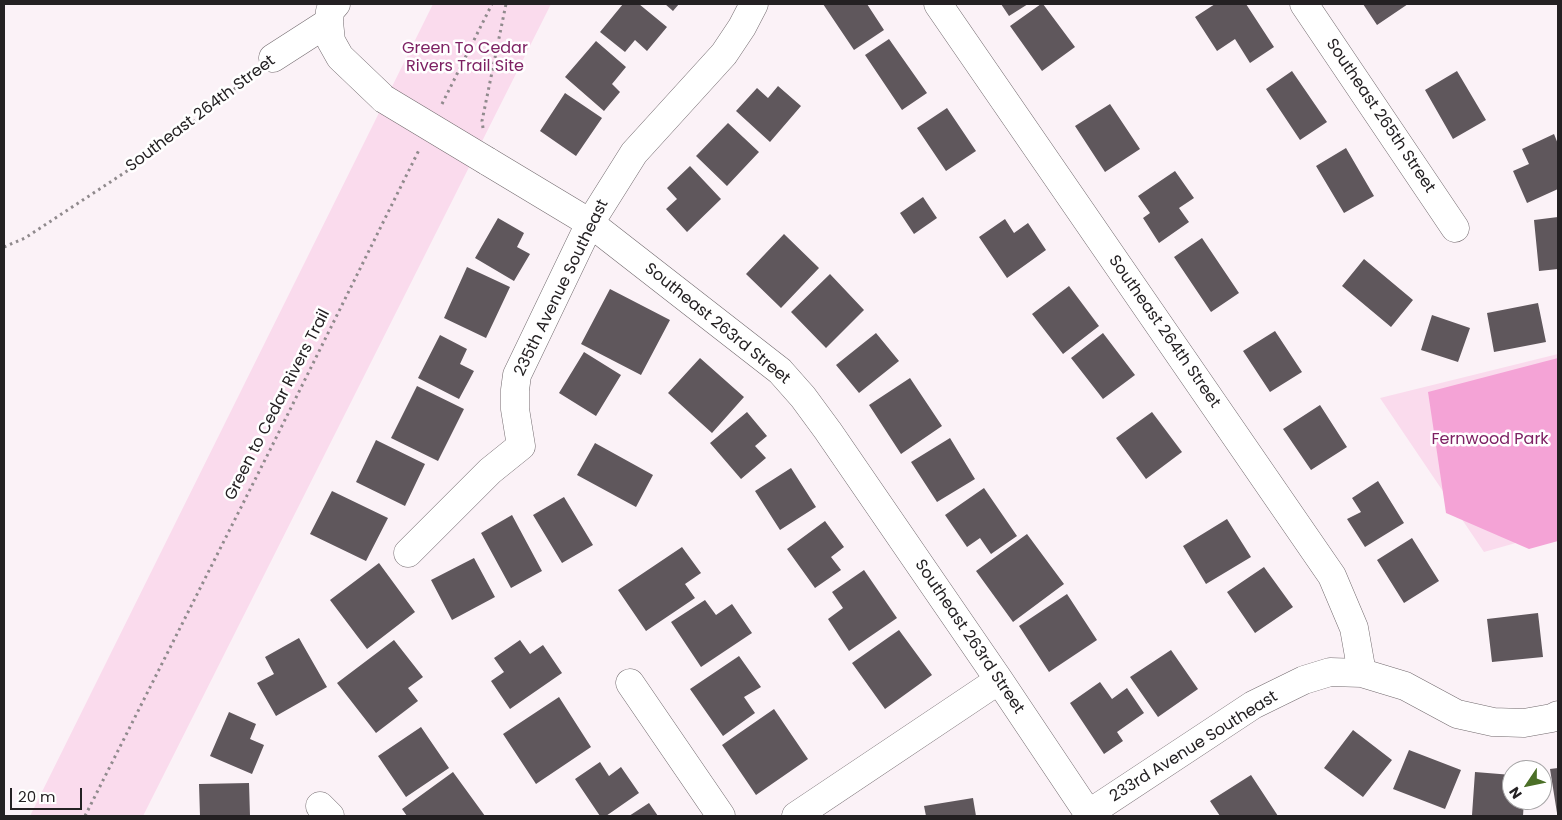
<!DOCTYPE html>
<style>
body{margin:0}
#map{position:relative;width:1562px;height:820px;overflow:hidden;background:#fbf2f7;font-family:Poppins,sans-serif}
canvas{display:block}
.frame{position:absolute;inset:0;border:5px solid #242123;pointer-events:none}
.north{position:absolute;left:1502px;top:760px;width:50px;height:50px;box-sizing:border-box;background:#fff;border:1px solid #a7a6a7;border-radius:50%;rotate:236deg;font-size:14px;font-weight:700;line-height:20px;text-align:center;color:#242123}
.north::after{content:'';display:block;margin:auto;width:18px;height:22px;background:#4b6f27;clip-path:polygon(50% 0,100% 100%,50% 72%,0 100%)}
.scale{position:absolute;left:10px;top:788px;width:72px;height:22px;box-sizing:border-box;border:2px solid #242123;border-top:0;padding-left:6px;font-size:15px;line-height:18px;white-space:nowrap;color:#242123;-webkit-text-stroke:4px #fff;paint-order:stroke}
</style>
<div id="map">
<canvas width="1562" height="820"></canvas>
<div class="frame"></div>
<div class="north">N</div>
<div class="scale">20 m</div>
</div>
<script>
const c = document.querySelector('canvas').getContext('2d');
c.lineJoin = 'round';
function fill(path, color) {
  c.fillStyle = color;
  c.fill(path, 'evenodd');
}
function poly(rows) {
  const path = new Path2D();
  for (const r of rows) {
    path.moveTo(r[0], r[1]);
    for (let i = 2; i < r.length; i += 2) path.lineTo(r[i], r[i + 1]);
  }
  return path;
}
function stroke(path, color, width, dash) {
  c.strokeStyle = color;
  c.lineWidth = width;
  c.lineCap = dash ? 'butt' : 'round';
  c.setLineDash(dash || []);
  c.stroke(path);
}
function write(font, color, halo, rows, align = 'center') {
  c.font = font + ' Poppins,sans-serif';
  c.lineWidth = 5;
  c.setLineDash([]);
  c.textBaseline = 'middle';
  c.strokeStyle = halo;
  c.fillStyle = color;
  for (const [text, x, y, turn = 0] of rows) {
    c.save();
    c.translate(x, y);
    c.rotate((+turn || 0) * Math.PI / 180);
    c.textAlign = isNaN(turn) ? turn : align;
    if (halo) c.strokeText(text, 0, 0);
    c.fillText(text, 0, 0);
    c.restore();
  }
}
fill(poly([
 [433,4,551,4,143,816,30,816],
 [1558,354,1558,531,1484,552,1380,398]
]), '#fadbed');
fill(poly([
 [1558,358,1558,541,1529,549,1446,513,1428,392]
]), '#f4a3d6');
fill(poly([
 [623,4,639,4,667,27,647,51,635,40,625,52,600,32],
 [665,4,679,4,673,11],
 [823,4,867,4,884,30,854,50],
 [1001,4,1028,4,1009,16],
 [1041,4,1043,4,1075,47,1042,71,1010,26],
 [1215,4,1246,4,1274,47,1250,63,1235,39,1217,51,1195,17],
 [1363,4,1408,4,1377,25],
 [889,39,927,93,902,110,865,55],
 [596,41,626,67,612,84,620,92,604,111,565,77],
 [1292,71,1327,122,1300,140,1266,89],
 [1457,71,1486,120,1453,139,1425,90],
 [778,86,801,106,770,142,736,111,757,88,768,98],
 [565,93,602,118,576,156,540,131],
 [1110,104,1140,149,1105,172,1075,126],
 [947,108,976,151,946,171,917,128],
 [728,123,759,152,727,186,696,156],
 [1554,134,1558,144,1558,189,1527,203,1513,171,1529,164,1522,149],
 [1346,148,1374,196,1344,213,1316,166],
 [690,166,721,199,687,232,666,209,677,199,667,188],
 [1175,171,1194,198,1179,208,1189,222,1159,243,1143,218,1150,213,1138,196],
 [923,197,937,218,914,234,900,213],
 [1558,217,1558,269,1539,271,1534,220],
 [498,218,524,233,517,247,530,254,514,281,475,258],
 [1005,219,1014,233,1028,223,1046,250,1007,278,979,237],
 [784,234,819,268,781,308,746,274],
 [1202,238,1239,293,1211,312,1174,257],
 [1364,259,1413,300,1391,327,1342,286],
 [467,267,510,287,486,338,444,318],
 [830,274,864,310,826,348,791,312],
 [1069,286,1099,326,1063,354,1032,314],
 [610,289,670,320,641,375,581,344],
 [1538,303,1546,342,1494,352,1487,313],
 [1432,315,1470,328,1458,362,1421,350],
 [1275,331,1302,372,1270,392,1243,351],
 [876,333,899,361,859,393,836,365],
 [1103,333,1135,375,1103,399,1071,358],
 [440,335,467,349,460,364,474,371,459,399,418,378],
 [584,352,621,375,596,416,559,393],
 [700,358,744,397,712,433,668,393],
 [910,378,942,426,901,454,869,405],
 [417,386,464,409,438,461,391,438],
 [1320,405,1347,447,1311,470,1283,429],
 [747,412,767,436,755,446,766,458,741,479,710,443],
 [1152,412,1182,452,1146,479,1116,438],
 [950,438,975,479,937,502,911,462],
 [376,440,425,464,405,506,356,482],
 [595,443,653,475,636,507,577,475],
 [791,468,816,507,780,530,755,491],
 [1378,481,1404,523,1365,547,1347,519,1361,512,1352,498],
 [984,488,1017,536,991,554,980,538,967,547,945,515],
 [332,491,388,518,366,561,310,534],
 [564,497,593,545,562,563,533,515],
 [512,515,542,571,511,588,481,533],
 [1227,519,1251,557,1206,584,1183,546],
 [825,521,844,547,831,557,841,570,815,588,787,549],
 [1027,534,1064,584,1013,622,976,571],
 [1412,538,1439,581,1404,603,1377,560],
 [682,547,701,573,685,584,695,598,646,631,618,590],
 [474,558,495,597,452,620,431,580],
 [379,563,415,612,367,649,330,600],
 [1264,567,1293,607,1255,633,1227,592],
 [864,570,897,618,849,651,828,619,843,608,832,592],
 [1067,594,1097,640,1049,672,1019,626],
 [705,600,716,615,732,604,752,633,701,667,671,622],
 [1538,613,1543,657,1492,662,1487,619],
 [899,630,932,675,885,709,852,663],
 [299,638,327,687,276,716,257,683,274,674,265,657],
 [394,640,423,677,408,688,418,701,376,733,337,683],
 [520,640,530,654,543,645,562,673,510,709,491,681,504,672,494,658],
 [1171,650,1198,689,1158,717,1130,677],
 [739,656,761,687,744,697,755,713,723,736,690,689],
 [1100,682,1112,699,1127,688,1144,713,1117,732,1123,741,1104,754,1070,703],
 [559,697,591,747,536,784,503,734],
 [774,709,808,759,756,795,722,745],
 [229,712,256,724,250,739,264,745,252,774,210,756],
 [421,727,449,768,406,797,378,756],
 [1353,730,1392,760,1363,797,1324,768],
 [1409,750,1461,770,1445,809,1393,789],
 [600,762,609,776,621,767,639,793,606,816,600,816,575,779],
 [1558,768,1558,813,1557,813,1550,769],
 [453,772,485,816,407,816,402,809],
 [1475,772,1512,775,1512,800,1524,800,1523,816,1472,815],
 [1251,775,1278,816,1220,816,1210,801],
 [249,783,250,816,200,816,199,784],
 [973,798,976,816,926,816,924,806],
 [649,803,658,816,629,816]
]), '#5f575c');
const minor = poly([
 [938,4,1332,576,1354,628,1362,673],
 [1304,4,1455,228],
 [329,22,331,41,340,57,384,99],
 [273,58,329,22,330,11,336,4],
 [487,161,590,223,780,371,803,397,828,431,999,680,1090,816],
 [408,553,490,471,521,446,515,409,515,390,517,375,590,223,634,153,724,54,742,27,754,4],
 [630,683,721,816],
 [320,806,330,816],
 [1088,814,1253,705,1304,680,1330,672,1362,673,1405,686,1457,714,1493,722,1524,723,1552,718,1558,715],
 [796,816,999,680]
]);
stroke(minor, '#726a6e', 29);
stroke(poly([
 [442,104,492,4],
 [483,128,482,121,506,4],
 [4,247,25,238,156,152,253,74],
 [85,816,271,448,419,150]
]), '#908a8d', 3, [2.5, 4]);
stroke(minor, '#fff', 28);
const minorBridge = poly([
 [384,99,487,161]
]);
stroke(minorBridge, '#726a6e', 29, []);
stroke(minorBridge, '#fff', 28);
write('16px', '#7d2163', '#fff', [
 ["Green To Cedar",465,49],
 ["Rivers Trail Site",465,67],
 ["Fernwood Park",1490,440]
]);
write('16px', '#242123', '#fff', [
 ["Southeast 264th Street",201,114,-37],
 ["Southeast 265th Street",1380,116,56],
 ["235th Avenue Southeast",562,288,-64],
 ["Southeast 263rd Street",717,324,39],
 ["Southeast 264th Street",1164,332,55],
 ["Green to Cedar Rivers Trail",278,405,-63],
 ["Southeast 263rd Street",969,637,56],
 ["233rd Avenue Southeast",1194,747,-32]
]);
</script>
